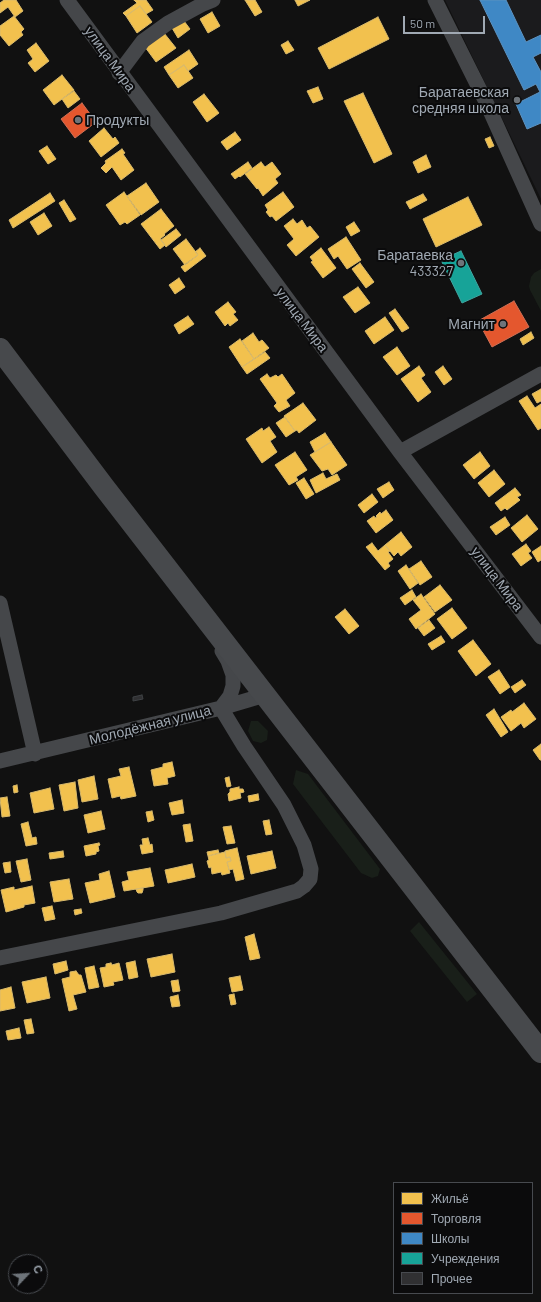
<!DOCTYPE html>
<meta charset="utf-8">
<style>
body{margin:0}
#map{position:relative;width:541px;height:1302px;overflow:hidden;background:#111;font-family:Barlow,sans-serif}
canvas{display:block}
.legend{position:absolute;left:393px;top:1182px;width:140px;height:112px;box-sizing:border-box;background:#0b0b0c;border:1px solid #474a4f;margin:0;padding:5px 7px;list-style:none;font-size:12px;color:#a0a9b3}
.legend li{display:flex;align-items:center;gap:8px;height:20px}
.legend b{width:20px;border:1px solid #474a4f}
.north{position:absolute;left:8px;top:1254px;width:40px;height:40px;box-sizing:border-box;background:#0b0b0c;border:1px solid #474a4f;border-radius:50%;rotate:65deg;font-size:11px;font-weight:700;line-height:16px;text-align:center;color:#a0a9b3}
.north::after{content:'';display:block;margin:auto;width:14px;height:18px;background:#6e747a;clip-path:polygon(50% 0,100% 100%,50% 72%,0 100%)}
.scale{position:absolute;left:403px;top:16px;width:82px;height:18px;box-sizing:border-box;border:2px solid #a0a9b3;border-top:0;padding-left:5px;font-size:12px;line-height:14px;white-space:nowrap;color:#a0a9b3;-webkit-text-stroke:3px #0b0b0c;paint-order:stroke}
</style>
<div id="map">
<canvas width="541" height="1302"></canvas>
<ul class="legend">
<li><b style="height:11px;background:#f2c14e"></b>Жильё</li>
<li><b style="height:11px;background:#e4572e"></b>Торговля</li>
<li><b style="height:11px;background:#3f88c5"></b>Школы</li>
<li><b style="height:11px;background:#17a398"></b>Учреждения</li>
<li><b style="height:11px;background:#303032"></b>Прочее</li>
</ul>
<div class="north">С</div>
<div class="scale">50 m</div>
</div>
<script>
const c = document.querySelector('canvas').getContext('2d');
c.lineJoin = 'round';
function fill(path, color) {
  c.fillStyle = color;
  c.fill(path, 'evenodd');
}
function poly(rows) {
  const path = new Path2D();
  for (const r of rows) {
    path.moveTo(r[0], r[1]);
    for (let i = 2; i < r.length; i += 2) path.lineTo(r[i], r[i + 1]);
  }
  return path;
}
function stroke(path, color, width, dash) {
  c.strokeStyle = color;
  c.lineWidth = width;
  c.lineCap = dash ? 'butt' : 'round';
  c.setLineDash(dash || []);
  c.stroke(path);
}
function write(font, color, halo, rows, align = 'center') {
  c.font = font + ' Barlow,sans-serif';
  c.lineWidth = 4;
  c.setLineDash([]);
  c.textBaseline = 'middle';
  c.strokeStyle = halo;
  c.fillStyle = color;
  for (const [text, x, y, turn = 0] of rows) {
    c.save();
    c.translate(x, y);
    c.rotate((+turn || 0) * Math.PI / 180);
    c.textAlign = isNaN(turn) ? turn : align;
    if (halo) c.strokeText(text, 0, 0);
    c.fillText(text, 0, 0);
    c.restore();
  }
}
fill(poly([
 [445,0,541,0,541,199]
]), '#1b1b1d');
fill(poly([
 [541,269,541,311,530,290,529,286,531,277,534,273],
 [251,721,258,721,268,731,267,740,261,743,253,741,248,731],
 [296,770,308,774,380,869,378,876,372,878,361,873,293,784],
 [419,922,477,994,467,1002,410,931]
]), '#191f19');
const homes = poly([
 [4,0,16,0,23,11,15,17,8,7,0,13,0,3,4,0],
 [134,0,146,0,153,10,146,14,140,6,126,16,123,13,137,3,134,0],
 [245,0,255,0,262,12,255,16,245,0],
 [295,0,310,0,298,6,295,0],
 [140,6,152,22,137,33,126,16,140,6],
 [212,12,220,26,208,33,200,19,212,12],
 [14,16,24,29,21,32,23,35,9,46,0,35,0,26,14,16],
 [378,17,389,39,329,69,318,48,378,17],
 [184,21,190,29,178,38,172,28,184,21],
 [164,33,176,48,156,62,145,47,164,33],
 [288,41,294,50,286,54,281,45,288,41],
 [36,43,49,61,35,72,28,63,33,59,27,50,36,43],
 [189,50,198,64,188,71,184,65,169,75,164,67,189,50],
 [184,65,193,78,178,88,169,75,184,65],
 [62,75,74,90,54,105,43,90,62,75],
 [318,87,323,99,313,103,307,91,318,87],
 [74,91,80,99,68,108,62,99,74,91],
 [363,93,392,154,374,163,344,101,363,93],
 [204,94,219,113,207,122,193,102,204,94],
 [104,128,113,139,115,137,119,143,101,157,89,141,104,128],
 [235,132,241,140,227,150,221,142,235,132],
 [490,137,494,146,489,148,485,139,490,137],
 [47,146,56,159,48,164,39,151,47,146],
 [122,149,125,153,123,154,134,170,121,180,112,167,106,173,101,168,106,163,105,161,122,149],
 [426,155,431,167,418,173,413,162,426,155],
 [248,162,252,168,240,177,239,176,235,179,231,174,248,162],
 [261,162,265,167,272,162,281,174,275,179,278,183,263,196,258,188,257,189,245,174,261,162],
 [146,183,159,202,141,215,127,196,146,183],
 [124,192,140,215,127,224,125,222,120,225,106,205,124,192],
 [283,192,294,207,276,221,272,216,270,217,266,212,268,210,265,205,283,192],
 [50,193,55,201,13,228,9,220,50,193],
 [423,194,427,200,410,209,406,202,423,194],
 [468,197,482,225,436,247,423,219,468,197],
 [64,200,76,219,70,222,59,203,64,200],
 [161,209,174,226,164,234,165,235,160,239,165,245,160,249,141,224,161,209],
 [44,213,52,226,38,235,30,222,44,213],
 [293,219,297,224,302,220,307,228,310,226,319,237,296,256,287,245,294,239,284,226,293,219],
 [354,222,360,231,351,236,346,227,354,222],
 [176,229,181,235,166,247,161,240,176,229],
 [346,237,361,260,347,269,338,256,334,259,328,249,346,237],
 [186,239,198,255,185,265,173,249,186,239],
 [200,248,206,256,185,272,181,267,198,255,195,252,200,248],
 [321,248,336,268,323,278,311,262,313,261,310,257,321,248],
 [360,263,374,282,366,288,352,269,360,263],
 [179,278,185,287,175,294,169,285,179,278],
 [358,287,370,303,355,313,343,297,358,287],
 [228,302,236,312,233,314,238,320,230,326,228,323,225,326,215,312,228,302],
 [395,309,409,328,402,332,389,313,395,309],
 [188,316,194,324,179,334,174,325,188,316],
 [385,317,394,330,374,344,365,331,385,317],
 [531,332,534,338,523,345,520,339,531,332],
 [253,333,259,342,262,340,269,348,254,359,242,341,253,333],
 [240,339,254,359,242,367,229,347,240,339],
 [397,347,410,366,397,375,383,357,397,347],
 [265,352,270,358,247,374,242,367,265,352],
 [419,366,425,375,421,378,431,392,418,402,401,379,419,366],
 [443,366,452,379,444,385,435,372,443,366],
 [267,374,270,378,276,375,278,377,282,374,295,393,286,400,290,406,279,412,274,406,277,403,260,379,267,374],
 [541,389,541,401,537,403,532,394,541,389],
 [527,396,535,408,541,404,541,428,538,430,519,401,527,396],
 [303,403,316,420,299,433,297,430,295,431,284,416,303,403],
 [285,417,295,431,286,437,276,423,285,417],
 [269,427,276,437,270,441,277,452,262,463,246,439,262,428,263,431,269,427],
 [325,433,331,442,315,452,310,442,325,433],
 [331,442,347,465,332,475,328,469,322,471,310,455,331,442],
 [295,452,307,470,296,477,298,480,289,485,275,465,295,452],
 [480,452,490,466,474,479,463,465,480,452],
 [494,470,505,484,489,497,478,483,494,470],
 [323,473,326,479,337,474,340,480,316,493,310,480,323,473],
 [304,478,314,494,306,499,296,483,304,478],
 [389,482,394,490,383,498,377,489,389,482],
 [515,488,521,495,517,497,520,500,507,510,505,508,501,511,495,503,515,488],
 [372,494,378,502,364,513,358,505,372,494],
 [386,510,393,520,376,533,367,521,374,516,375,518,377,517,376,516,380,512,381,514,386,510],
 [527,515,538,529,522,542,511,528,527,515],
 [505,517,510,525,496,535,490,527,505,517],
 [401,532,412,547,401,556,398,552,394,556,385,545,401,532],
 [372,543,378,551,385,545,390,551,388,552,393,559,388,563,390,566,385,570,366,547,372,543],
 [526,544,531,551,528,553,532,558,521,566,512,554,526,544],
 [541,546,541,560,538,562,532,552,541,546],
 [421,561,432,577,420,585,409,569,421,561],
 [406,565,418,583,410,589,398,571,406,565],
 [440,585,452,600,435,612,424,597,440,585],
 [412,590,416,597,405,605,400,598,412,590],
 [421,594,435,614,416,629,409,619,421,610,413,600,421,594],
 [452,608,467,628,452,639,437,619,452,608],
 [345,609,359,626,349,634,335,617,345,609],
 [429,620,435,628,424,636,418,628,429,620],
 [441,636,445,642,432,650,428,644,441,636],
 [473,640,491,664,476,676,458,651,473,640],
 [499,670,510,687,500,694,488,677,499,670],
 [522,680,526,685,515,693,511,687,522,680],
 [524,703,536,719,524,728,521,723,511,731,501,717,511,710,512,712,524,703],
 [494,709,508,732,501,737,486,715,494,709],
 [541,744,541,760,540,760,533,750,541,744],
 [172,762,175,776,167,778,168,784,154,786,151,770,163,767,163,764,172,762],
 [129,767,136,796,121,799,120,796,112,798,108,779,121,776,119,769,129,767],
 [94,776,98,799,82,802,78,780,94,776],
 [229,777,231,786,227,787,225,778,229,777],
 [75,782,78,808,64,811,59,785,75,782],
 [17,785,18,792,14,793,13,786,17,785],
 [239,787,239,789,243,789,244,792,240,793,241,798,229,801,228,794,230,792,230,789,239,787],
 [50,788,54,809,34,813,30,793,50,788],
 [258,794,259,800,249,802,248,796,258,794],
 [7,797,10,816,2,817,0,798,7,797],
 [182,800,184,813,172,815,169,803,182,800],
 [101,811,105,829,88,833,84,815,101,811],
 [152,811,154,820,148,822,146,812,152,811],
 [269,820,272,834,266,835,263,821,269,820],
 [28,822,32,838,36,837,37,844,26,846,21,824,28,822],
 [190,824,193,841,186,842,183,825,190,824],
 [231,826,235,843,227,844,223,827,231,826],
 [148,838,150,845,152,844,153,852,142,854,140,845,143,845,142,839,148,838],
 [99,843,100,845,98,846,99,851,96,852,96,854,86,856,84,846,99,843],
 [237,848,244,879,236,881,233,869,229,870,227,862,231,861,230,857,226,858,225,851,237,848],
 [218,850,219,853,208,856,207,852,218,850],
 [63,851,64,857,50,859,49,853,63,851],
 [272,851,276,868,251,874,247,856,272,851],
 [225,852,226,858,230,857,231,861,227,862,230,873,222,875,221,872,212,874,211,867,209,868,207,861,209,860,208,856,225,852],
 [27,859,31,880,21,882,16,861,27,859],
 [10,862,11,872,5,873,3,863,10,862],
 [192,864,195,877,168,883,165,870,192,864],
 [150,868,154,886,124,891,122,882,129,880,127,872,150,868],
 [109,871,115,897,90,903,85,883,100,880,99,874,109,871],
 [69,879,73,899,54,902,50,882,69,879],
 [32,886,35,903,24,905,24,907,6,912,1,890,14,887,14,890,32,886],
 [143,888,143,890,142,893,138,893,137,892,136,889,143,888],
 [52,906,55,919,45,921,42,908,52,906],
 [81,909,82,913,75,915,74,910,81,909],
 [254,934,260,958,250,960,245,937,254,934],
 [172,954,175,972,151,977,147,959,172,954],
 [66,961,68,970,55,974,53,964,66,961],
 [135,961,138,977,129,979,126,963,135,961],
 [111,963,112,965,119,963,123,980,113,982,114,985,104,987,100,968,106,967,106,964,111,963],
 [94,966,99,987,89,989,85,968,94,966],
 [76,971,79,975,81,975,86,992,73,995,77,1009,69,1011,62,979,70,977,70,972,76,971],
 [240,976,243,990,232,992,229,978,240,976],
 [46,977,50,998,27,1003,22,982,46,977],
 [178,980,180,991,173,992,171,981,178,980],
 [11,987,15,1008,0,1011,0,990,11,987],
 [234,994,236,1004,231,1005,229,995,234,994],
 [178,995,180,1006,172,1007,170,997,178,995],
 [31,1019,34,1033,27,1034,24,1020,31,1019],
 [19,1028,21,1038,8,1040,6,1031,19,1028]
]);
fill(homes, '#f2c14e');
stroke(homes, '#d9ba6c', 1);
const shops = poly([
 [82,103,96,122,75,138,61,119,82,103],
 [514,301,529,327,492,347,478,321,514,301]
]);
fill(shops, '#e4572e');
stroke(shops, '#d07056', 1);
const schools = poly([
 [480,0,506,0,526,42,541,35,541,53,533,57,541,72,541,123,527,129,516,104,540,92,536,84,524,90,480,0]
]);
fill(schools, '#3f88c5');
stroke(schools, '#5c92c0', 1);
const public = poly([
 [461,251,482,294,462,303,441,260,461,251]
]);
fill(public, '#17a398');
stroke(public, '#40a5a0', 1);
const building = poly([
 [142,695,143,699,133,701,133,697,142,695]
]);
fill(building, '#303032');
stroke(building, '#3f4245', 1);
stroke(poly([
 [67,0,400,452,541,637],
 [435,0,487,104,541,224],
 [119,73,143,41,168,23,203,4,213,0],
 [400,452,541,374],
 [0,603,35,754],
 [0,761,221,708,265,695],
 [0,958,221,913,297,891,304,886,310,879,311,869,304,845,284,805,244,746,221,708,230,696,233,686,233,675,228,661,222,651]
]), '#45474a', 15);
stroke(poly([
 [0,349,104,487,541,1052]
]), '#47494c', 22);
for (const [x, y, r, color] of [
 [517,100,4,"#6e747a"],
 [78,120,4,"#6e747a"],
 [461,263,4,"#6e747a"],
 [503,324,4,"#6e747a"]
]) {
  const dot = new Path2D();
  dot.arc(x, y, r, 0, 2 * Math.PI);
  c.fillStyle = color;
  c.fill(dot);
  stroke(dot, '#0b0b0c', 1.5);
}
write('14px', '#a0a9b3', '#0b0b0c', [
 ["улица Мира",110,59,54],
 ["улица Мира",302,320,53],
 ["улица Мира",497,579,53],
 ["Молодёжная улица",150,725,-14]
]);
write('14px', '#a0a9b3', '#0b0b0c', [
 ["Баратаевская",509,92],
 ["средняя школа",509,108],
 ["Продукты",86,120,"left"],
 ["Баратаевка",453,255],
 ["433327",453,271],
 ["Магнит",495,324]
], 'right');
</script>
